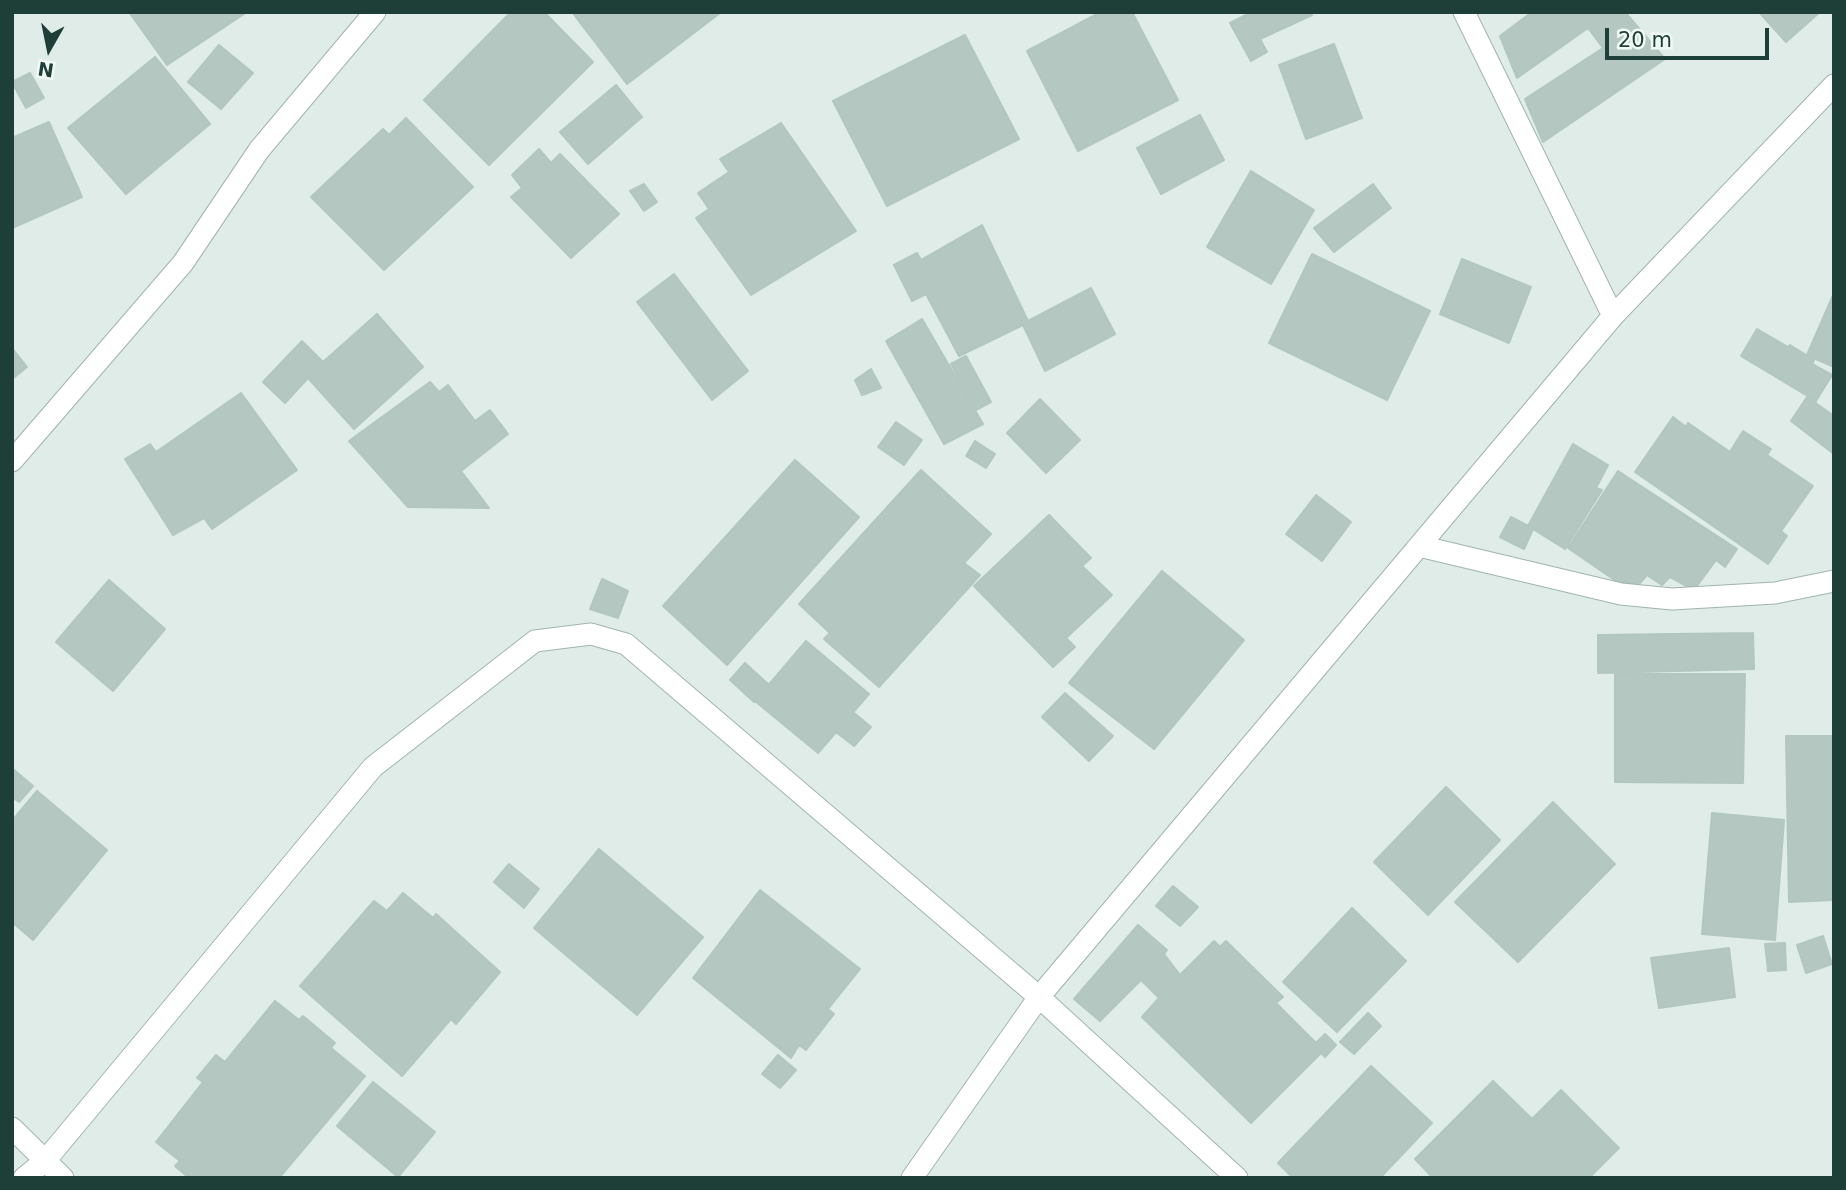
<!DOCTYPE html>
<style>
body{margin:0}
#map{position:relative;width:1846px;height:1190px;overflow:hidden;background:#dfece7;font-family:"DejaVu Sans",sans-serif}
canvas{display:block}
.frame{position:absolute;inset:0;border:14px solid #1e3e38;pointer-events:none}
.north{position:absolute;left:14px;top:14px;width:70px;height:70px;-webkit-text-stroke:5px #f0f9f5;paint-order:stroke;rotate:189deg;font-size:19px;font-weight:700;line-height:28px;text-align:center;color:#1e3e38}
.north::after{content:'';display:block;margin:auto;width:24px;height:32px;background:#1e3e38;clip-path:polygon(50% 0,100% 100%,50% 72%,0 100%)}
.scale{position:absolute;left:1605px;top:28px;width:164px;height:32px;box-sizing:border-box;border:4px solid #1e3e38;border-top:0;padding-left:9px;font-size:21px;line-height:24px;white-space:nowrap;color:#1e3e38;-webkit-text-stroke:5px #f0f9f5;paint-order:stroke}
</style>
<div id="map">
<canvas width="1846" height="1190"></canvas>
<div class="frame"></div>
<div class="north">N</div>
<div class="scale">20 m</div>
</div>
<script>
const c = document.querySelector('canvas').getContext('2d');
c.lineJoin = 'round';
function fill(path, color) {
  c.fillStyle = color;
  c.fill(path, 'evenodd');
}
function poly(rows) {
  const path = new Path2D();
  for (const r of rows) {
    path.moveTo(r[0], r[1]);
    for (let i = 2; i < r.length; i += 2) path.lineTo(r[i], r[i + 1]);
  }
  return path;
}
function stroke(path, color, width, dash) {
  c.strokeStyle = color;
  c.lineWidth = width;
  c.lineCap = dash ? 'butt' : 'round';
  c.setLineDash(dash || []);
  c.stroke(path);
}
const building = poly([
 [129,12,247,12,167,65,129,12],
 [511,12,544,12,593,62,489,165,424,100,511,12],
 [572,12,720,12,720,13,627,84,572,12],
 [1101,12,1132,12,1178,100,1078,151,1027,51,1101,12],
 [1245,12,1311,12,1312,15,1260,39,1267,52,1251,61,1230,23,1246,15,1245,12],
 [1532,12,1625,12,1665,59,1543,142,1525,99,1603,48,1588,28,1517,78,1500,36,1532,12],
 [1759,12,1820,12,1786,42,1759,12],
 [965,35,1019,139,887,206,833,101,965,35],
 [1334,44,1362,118,1306,139,1279,65,1334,44],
 [219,45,253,73,221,109,188,82,219,45],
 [155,57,210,124,126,194,68,128,155,57],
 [30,73,44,98,26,108,12,82,30,73],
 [616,85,642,117,588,164,560,132,616,85],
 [1200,115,1224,160,1161,194,1137,148,1200,115],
 [406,118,473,187,384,270,311,197,383,129,389,135,406,118],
 [49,122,82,197,12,228,12,138,49,122],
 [781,123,856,231,751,295,696,218,709,209,698,193,729,172,720,159,781,123],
 [539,149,551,163,560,154,619,214,571,258,511,197,522,188,512,175,539,149],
 [1251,171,1314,210,1271,284,1207,247,1251,171],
 [644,184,657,202,644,211,630,191,644,184],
 [1373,184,1391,208,1334,252,1314,228,1373,184],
 [982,225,1028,321,1091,288,1115,334,1045,371,1023,325,959,356,926,294,912,301,894,265,917,253,921,260,982,225],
 [1312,254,1430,311,1387,400,1269,343,1312,254],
 [1462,259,1531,287,1509,343,1440,314,1462,259],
 [674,274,748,371,712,400,637,302,674,274],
 [1834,293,1834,367,1807,355,1834,293],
 [377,314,423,367,354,429,308,378,285,403,263,382,302,341,323,362,377,314],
 [922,319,983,424,944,444,886,341,922,319],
 [1757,329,1788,347,1790,345,1814,360,1812,364,1832,375,1816,401,1741,356,1757,329],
 [12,348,27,367,12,379,12,348],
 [966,356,991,402,976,410,951,364,966,356],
 [871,369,881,388,862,395,855,380,871,369],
 [430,382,439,392,448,385,475,421,490,410,508,434,461,471,489,508,408,507,349,441,430,382],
 [241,393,297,470,212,529,204,518,173,535,125,459,150,444,156,452,241,393],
 [1807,397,1834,416,1834,454,1791,421,1807,397],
 [1040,399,1080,440,1046,473,1007,433,1040,399],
 [1673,417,1686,427,1688,423,1730,452,1743,431,1771,449,1767,455,1813,486,1781,531,1787,536,1768,564,1635,472,1673,417],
 [896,422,922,440,904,465,878,447,896,422],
 [975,441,995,454,986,468,966,456,975,441],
 [1573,444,1608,465,1596,488,1602,490,1565,549,1533,529,1524,549,1500,537,1511,517,1528,526,1573,444],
 [795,460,859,517,727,665,663,606,795,460],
 [921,470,991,534,964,563,980,575,879,687,824,639,830,633,799,604,921,470],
 [1618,471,1737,549,1725,567,1716,560,1694,590,1670,577,1662,585,1647,575,1632,592,1568,548,1618,471],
 [1316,495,1351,522,1322,561,1286,534,1316,495],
 [1049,515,1091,558,1082,566,1112,595,1066,638,1075,647,1053,667,974,586,1049,515],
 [1162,571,1244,640,1154,749,1069,683,1162,571],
 [602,579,628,591,618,618,590,609,602,579],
 [109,580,165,629,113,691,56,642,109,580],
 [1753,633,1754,669,1598,673,1598,635,1753,633],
 [806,641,869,694,818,753,755,701,806,641],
 [745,663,769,685,754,702,730,680,745,663],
 [1615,674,1745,674,1743,783,1615,782,1615,674],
 [1065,693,1113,736,1089,761,1042,717,1065,693],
 [853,712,871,727,854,746,836,732,853,712],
 [1786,736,1834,736,1834,900,1789,902,1786,736],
 [13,769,33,786,19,802,12,797,13,769],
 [1446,787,1500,840,1428,915,1374,862,1446,787],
 [37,791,107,850,33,940,12,922,12,821,37,791],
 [1553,802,1615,864,1518,962,1455,902,1553,802],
 [1712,813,1784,820,1775,940,1702,934,1712,813],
 [599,849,703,937,637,1015,534,928,599,849],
 [509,864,539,889,524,908,494,882,509,864],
 [1173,886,1198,907,1180,926,1156,906,1173,886],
 [760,890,860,969,828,1009,834,1014,806,1050,799,1045,791,1058,693,978,760,890],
 [403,893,433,918,436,914,500,972,456,1024,451,1019,402,1076,300,986,374,901,387,911,403,893],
 [1352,908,1406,961,1337,1032,1283,982,1352,908],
 [1138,925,1167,950,1164,954,1180,975,1214,941,1220,947,1226,941,1283,997,1276,1003,1316,1043,1325,1034,1336,1045,1325,1057,1321,1053,1251,1123,1142,1017,1159,998,1141,980,1100,1021,1074,999,1138,925],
 [1823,936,1832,964,1806,973,1797,945,1823,936],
 [1785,943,1786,970,1768,971,1765,944,1785,943],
 [1729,948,1735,997,1659,1008,1651,958,1729,948],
 [275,1001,299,1020,303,1016,335,1043,331,1048,365,1076,279,1178,189,1178,175,1166,180,1161,156,1142,203,1082,197,1078,216,1055,225,1062,275,1001],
 [1368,1013,1381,1026,1354,1054,1340,1042,1368,1013],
 [778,1055,796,1070,780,1088,762,1074,778,1055],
 [1371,1066,1432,1123,1380,1178,1293,1178,1278,1163,1371,1066],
 [1493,1081,1532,1119,1561,1090,1619,1148,1589,1178,1433,1178,1415,1159,1493,1081],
 [373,1082,435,1132,398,1177,337,1126,373,1082]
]);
fill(building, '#b4c7c0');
stroke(building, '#b1c7bf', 2);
const minor = poly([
 [1464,12,1613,316],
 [12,461,183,263,259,150,375,12],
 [1419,546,1621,594,1672,599,1775,593,1834,581],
 [12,1128,63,1178],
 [24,1178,45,1161,373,767,535,641,591,634,626,644,1039,997,1237,1178],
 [912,1178,1039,997,1419,546,1613,316,1834,85]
]);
stroke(minor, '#a1b4af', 23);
stroke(minor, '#fff', 21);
</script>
